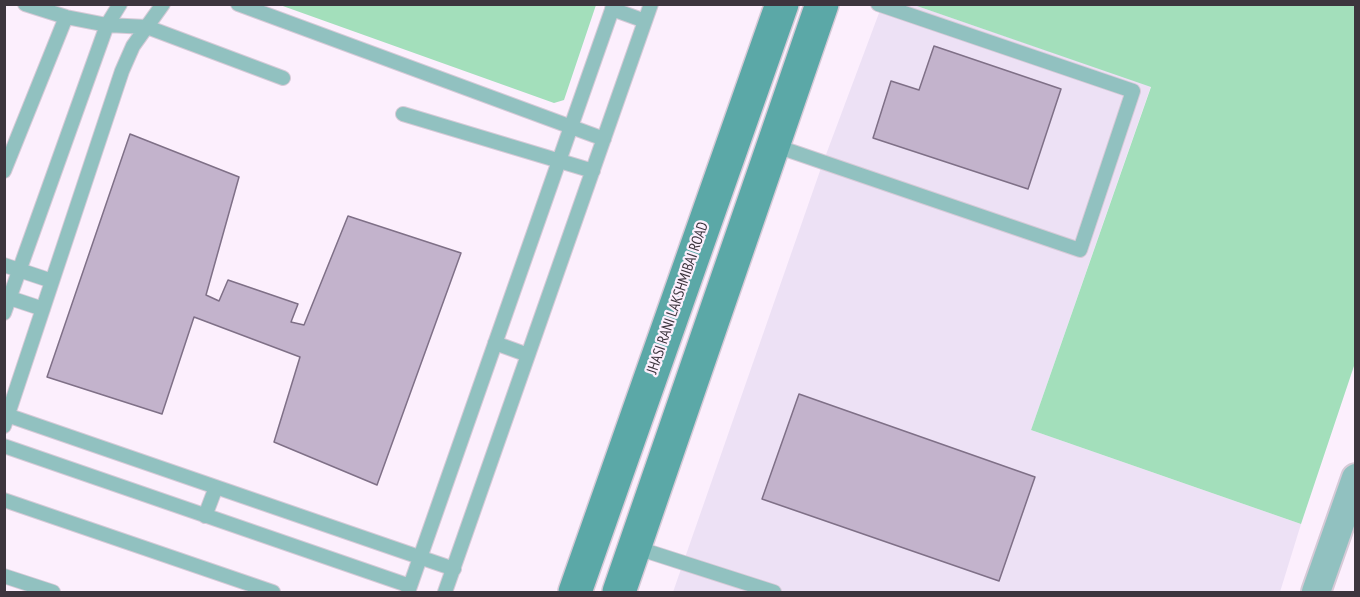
<!DOCTYPE html>
<style>
body{margin:0}
#map{position:relative;width:1360px;height:597px;overflow:hidden;background:#fceffd;font-family:"PT Sans Narrow",sans-serif}
canvas{display:block}
.frame{position:absolute;inset:0;border:6px solid #3d353e;pointer-events:none}
</style>
<div id="map">
<canvas width="1360" height="597"></canvas>
<div class="frame"></div>
</div>
<script>
const c = document.querySelector('canvas').getContext('2d');
c.lineJoin = 'round';
function fill(path, color) {
  c.fillStyle = color;
  c.fill(path, 'evenodd');
}
function poly(rows) {
  const path = new Path2D();
  for (const r of rows) {
    path.moveTo(r[0], r[1]);
    for (let i = 2; i < r.length; i += 2) path.lineTo(r[i], r[i + 1]);
  }
  return path;
}
function stroke(path, color, width, dash) {
  c.strokeStyle = color;
  c.lineWidth = width;
  c.lineCap = dash ? 'butt' : 'round';
  c.setLineDash(dash || []);
  c.stroke(path);
}
function write(font, color, halo, rows, align = 'center') {
  c.font = font + ' "PT Sans Narrow",sans-serif';
  c.lineWidth = 4.5;
  c.setLineDash([]);
  c.textBaseline = 'middle';
  c.strokeStyle = halo;
  c.fillStyle = color;
  for (const [text, x, y, turn = 0] of rows) {
    c.save();
    c.translate(x, y);
    c.rotate((+turn || 0) * Math.PI / 180);
    c.textAlign = isNaN(turn) ? turn : align;
    if (halo) c.strokeText(text, 0, 0);
    c.fillText(text, 0, 0);
    c.restore();
  }
}
fill(poly([
 [882,5,914,5,1151,86,1031,430,1301,524,1280,592,673,592,821,168]
]), '#ede1f5');
fill(poly([
 [280,5,596,5,564,100,554,103],
 [914,5,1355,5,1355,363,1301,524,1031,430,1151,87]
]), '#a3dfbb');
const building = poly([
 [934,46,1061,89,1028,189,873,138,891,81,919,90,934,46],
 [130,134,239,177,206,295,219,301,228,280,298,304,291,322,304,325,348,216,461,253,377,485,274,442,300,357,194,317,162,414,47,377,130,134],
 [799,394,1035,477,999,581,762,499,799,394]
]);
fill(building, '#c3b3cc');
stroke(building, '#7f7087', 1.5);
const lane = poly([
 [25,4,66,17,107,25,147,27,283,78],
 [238,4,604,139],
 [612,9,645,21],
 [403,114,593,171],
 [773,145,1080,250,1133,91,878,4],
 [4,171,66,17],
 [4,265,52,281],
 [4,296,43,309],
 [4,313,107,25,120,4],
 [495,343,528,355],
 [4,414,454,569],
 [4,426,122,71,133,46,163,4],
 [4,446,410,586],
 [4,500,273,592],
 [205,516,216,487],
 [634,547,774,592],
 [4,576,53,592],
 [408,592,614,4],
 [445,592,651,4]
]);
const street = poly([
 [1316,592,1356,478]
]);
const secondary = poly([
 [575,592,782,4],
 [619,592,822,4]
]);
stroke(lane, '#d6cad7', 16);
stroke(street, '#d6cad7', 32);
stroke(secondary, '#d6cad7', 36);
stroke(lane, '#91c1c0', 14);
stroke(street, '#91c1c0', 28);
stroke(secondary, '#5ba8a7', 33);
write('15px', '#3d353e', '#fceffd', [
 ["JHASI RANI LAKSHMIBAI ROAD",678,298,-71]
]);
</script>
